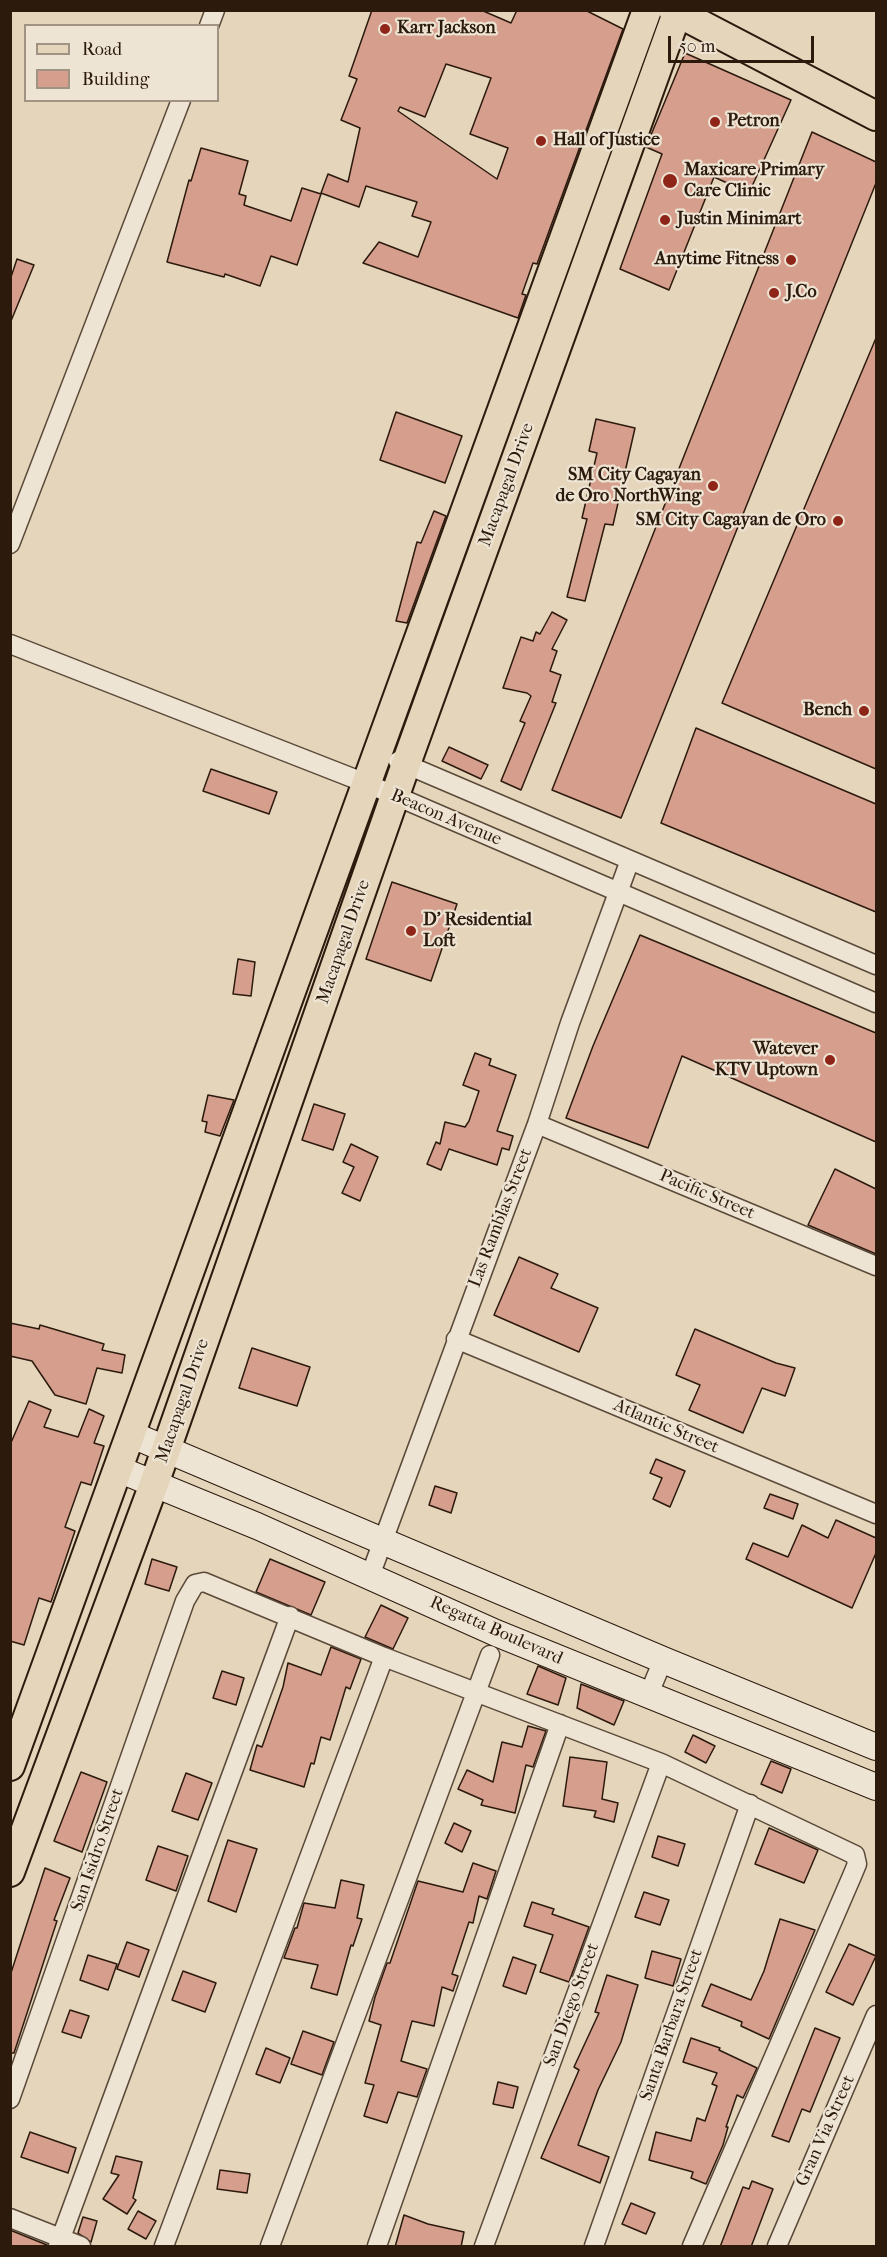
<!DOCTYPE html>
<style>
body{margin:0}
#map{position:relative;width:887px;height:2257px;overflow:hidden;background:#e5d5bb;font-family:"IM FELL French Canon",serif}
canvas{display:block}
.frame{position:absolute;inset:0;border:12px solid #2c1a0d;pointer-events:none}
.legend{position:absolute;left:24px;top:24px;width:195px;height:78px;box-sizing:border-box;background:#eee4d3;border:2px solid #a09384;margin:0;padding:8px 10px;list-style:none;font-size:18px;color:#2c1a0d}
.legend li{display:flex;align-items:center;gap:12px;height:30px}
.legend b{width:30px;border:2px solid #a09384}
.scale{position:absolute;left:668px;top:36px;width:146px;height:27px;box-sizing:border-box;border:3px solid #2c1a0d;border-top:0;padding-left:8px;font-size:18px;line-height:21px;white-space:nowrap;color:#2c1a0d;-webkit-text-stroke:4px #eee4d3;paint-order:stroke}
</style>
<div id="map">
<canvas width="887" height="2257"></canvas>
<div class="frame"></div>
<ul class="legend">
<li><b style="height:8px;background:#e5d5bb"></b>Road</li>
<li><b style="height:16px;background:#d59e8d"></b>Building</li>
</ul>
<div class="scale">50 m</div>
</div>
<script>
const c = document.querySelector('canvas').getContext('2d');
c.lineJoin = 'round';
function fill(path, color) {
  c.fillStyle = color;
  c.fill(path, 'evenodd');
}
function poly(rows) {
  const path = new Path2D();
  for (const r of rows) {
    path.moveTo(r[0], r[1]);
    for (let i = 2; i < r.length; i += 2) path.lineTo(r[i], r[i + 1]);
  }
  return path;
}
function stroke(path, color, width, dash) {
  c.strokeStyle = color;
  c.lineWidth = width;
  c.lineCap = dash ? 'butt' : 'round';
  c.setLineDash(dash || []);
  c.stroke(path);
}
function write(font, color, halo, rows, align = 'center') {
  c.font = font + ' "IM FELL French Canon",serif';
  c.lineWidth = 4.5;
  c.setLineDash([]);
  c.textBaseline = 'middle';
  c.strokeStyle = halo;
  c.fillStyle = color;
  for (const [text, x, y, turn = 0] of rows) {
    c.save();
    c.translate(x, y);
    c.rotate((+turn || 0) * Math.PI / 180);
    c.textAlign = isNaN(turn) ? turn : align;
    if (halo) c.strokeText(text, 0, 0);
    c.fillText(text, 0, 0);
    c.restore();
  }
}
const building = poly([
 [372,10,481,10,511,23,517,10,585,10,623,29,537,264,533,263,522,294,526,295,518,318,363,263,379,242,418,257,431,222,412,216,417,202,366,186,359,207,321,193,328,174,348,182,360,128,341,120,357,79,349,76,372,10],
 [446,64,491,78,470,134,508,148,497,179,398,111,400,107,425,117,446,64],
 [685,53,791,100,749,193,714,177,669,290,620,269,662,154,646,147,685,53],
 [812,132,876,162,876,183,621,818,552,790,812,132],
 [201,148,248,161,239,194,246,196,244,205,291,221,302,188,321,194,297,265,271,256,260,286,225,274,224,277,167,262,189,180,191,181,201,148],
 [17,259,34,265,11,321,10,280,17,259],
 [876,338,876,769,722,703,876,338],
 [396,412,462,436,445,483,380,460,396,412],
 [596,419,635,428,613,525,605,524,585,601,567,597,587,519,582,518,597,453,589,451,596,419],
 [434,511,446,516,407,623,396,621,417,542,421,543,434,511],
 [552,612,567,620,552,649,557,651,550,671,561,675,552,702,556,703,521,790,501,781,525,723,520,721,531,696,527,693,503,688,521,637,533,641,536,632,540,634,552,612],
 [696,728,876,804,876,912,661,823,696,728],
 [449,747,488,765,481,779,442,761,449,747],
 [211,769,277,792,269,814,203,791,211,769],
 [392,882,457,904,431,981,366,959,392,882],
 [640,935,876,1033,876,1142,682,1056,648,1148,566,1118,593,1046,640,935],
 [238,959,255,962,251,996,233,994,238,959],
 [475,1053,491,1059,489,1065,516,1075,497,1131,513,1136,509,1150,502,1148,497,1165,449,1149,441,1170,427,1164,436,1142,440,1144,445,1122,465,1127,469,1121,479,1091,463,1085,475,1053],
 [208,1095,234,1100,220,1136,205,1132,207,1122,202,1121,208,1095],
 [314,1104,345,1114,333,1150,302,1140,314,1104],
 [351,1144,378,1157,360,1201,342,1193,354,1167,343,1162,351,1144],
 [835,1169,876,1189,876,1254,808,1225,835,1169],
 [519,1257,558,1274,551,1288,598,1308,579,1352,494,1315,519,1257],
 [10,1323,39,1329,40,1325,104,1344,102,1350,125,1355,122,1373,97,1368,86,1404,55,1395,32,1361,10,1356,10,1323],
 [695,1329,776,1363,795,1368,785,1396,762,1388,743,1433,689,1410,700,1385,676,1375,695,1329],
 [252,1348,310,1367,297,1406,239,1388,252,1348],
 [29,1401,51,1410,44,1427,78,1437,89,1409,104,1416,94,1443,104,1446,91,1485,81,1482,65,1527,75,1531,51,1602,39,1598,24,1645,10,1641,10,1445,29,1401],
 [656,1459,685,1471,670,1507,653,1499,662,1478,650,1473,656,1459],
 [435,1486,457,1493,451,1513,429,1505,435,1486],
 [770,1494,798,1504,793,1519,764,1508,770,1494],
 [836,1520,876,1538,876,1553,852,1608,746,1559,753,1543,788,1557,802,1525,828,1538,836,1520],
 [152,1559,177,1567,169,1591,145,1584,152,1559],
 [270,1559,325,1582,311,1615,256,1592,270,1559],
 [381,1605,408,1618,393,1649,365,1637,381,1605],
 [331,1647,361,1659,350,1689,346,1687,330,1740,321,1737,314,1764,311,1763,304,1787,250,1770,257,1745,262,1747,283,1687,288,1663,321,1675,331,1647],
 [538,1666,566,1678,558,1705,527,1694,538,1666],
 [222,1671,244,1678,236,1705,213,1698,222,1671],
 [581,1684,624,1701,614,1725,577,1708,581,1684],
 [528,1726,546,1731,533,1767,526,1765,515,1813,481,1805,483,1800,458,1789,467,1770,493,1782,502,1742,522,1747,528,1726],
 [693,1735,715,1746,706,1763,685,1752,693,1735],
 [570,1757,607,1762,602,1799,618,1803,614,1822,594,1817,596,1811,563,1806,570,1757],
 [771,1761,791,1769,782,1793,761,1784,771,1761],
 [81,1772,107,1782,82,1852,54,1841,81,1772],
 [186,1773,212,1783,198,1820,172,1811,186,1773],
 [454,1823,471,1831,462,1852,445,1843,454,1823],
 [769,1828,818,1850,804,1883,755,1864,769,1828],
 [658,1836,685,1844,678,1866,652,1857,658,1836],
 [228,1840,257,1849,236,1912,208,1901,228,1840],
 [158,1846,188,1856,176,1891,146,1880,158,1846],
 [473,1863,496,1871,487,1899,479,1896,473,1923,469,1922,452,1974,458,1976,453,1991,442,1987,434,2026,412,2021,401,2061,427,2069,417,2097,398,2092,387,2123,364,2116,374,2085,365,2083,381,2025,369,2021,375,1997,387,1963,390,1963,418,1881,463,1892,473,1863],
 [45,1868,70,1878,54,1920,57,1921,14,2053,10,2053,10,1976,45,1868],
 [341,1880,364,1885,357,1918,362,1919,353,1946,351,1945,337,1995,311,1988,318,1965,284,1958,295,1928,297,1928,304,1903,335,1908,341,1880],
 [644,1892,669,1900,660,1925,635,1917,644,1892],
 [532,1902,554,1909,552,1914,589,1927,569,1982,540,1972,553,1935,524,1926,532,1902],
 [780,1919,815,1930,769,2039,741,2026,742,2022,702,2006,711,1984,751,2000,764,1971,780,1919],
 [127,1942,149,1950,139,1977,117,1969,127,1942],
 [849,1944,876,1956,853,2005,826,1992,849,1944],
 [652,1951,681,1959,673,1986,645,1978,652,1951],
 [88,1955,117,1964,108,1990,80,1980,88,1955],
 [513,1957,536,1965,526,1994,503,1986,513,1957],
 [183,1971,216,1983,205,2012,172,2000,183,1971],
 [607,1975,638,1985,621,2042,598,2090,578,2145,609,2157,600,2183,541,2158,579,2070,574,2067,599,2013,595,2012,607,1975],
 [70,2010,89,2016,81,2038,62,2032,70,2010],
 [815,2028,840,2038,810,2112,802,2109,789,2142,772,2136,815,2028],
 [303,2031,334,2042,322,2075,291,2064,303,2031],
 [691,2038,720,2048,719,2050,757,2068,743,2098,737,2095,726,2127,728,2127,723,2145,706,2184,691,2178,693,2172,649,2160,656,2132,691,2141,697,2118,705,2121,717,2086,712,2084,717,2073,683,2062,691,2038],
 [266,2048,290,2058,280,2083,256,2074,266,2048],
 [498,2082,518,2087,513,2108,493,2104,498,2082],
 [30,2132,76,2148,68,2173,21,2157,30,2132],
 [116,2156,142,2162,133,2198,136,2200,127,2214,103,2199,119,2175,111,2173,116,2156],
 [220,2170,250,2174,247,2193,217,2189,220,2170],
 [752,2181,773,2189,751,2247,720,2247,743,2187,749,2189,752,2181],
 [631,2203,655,2213,646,2234,622,2224,631,2203],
 [138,2211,156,2221,146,2239,128,2229,138,2211],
 [404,2215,428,2224,464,2232,461,2247,395,2247,404,2215],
 [83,2217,97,2221,91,2242,78,2233,83,2217],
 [10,2230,47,2245,47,2247,10,2247,10,2230]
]);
fill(building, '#d59e8d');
stroke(building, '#2c1a0d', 1.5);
const street = poly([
 [209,26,215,10],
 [10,544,181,100],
 [10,644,368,784,876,1003],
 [398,761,876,965],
 [537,1124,876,1266],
 [456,1339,876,1514],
 [370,1576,537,1124,570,1023,630,860],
 [648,1696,663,1660],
 [10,2099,185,1601,195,1584,204,1582,384,1657,661,1763,855,1855,857,1864,852,1876,692,2246],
 [10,2218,81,2246],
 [58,2246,290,1616],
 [164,2246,384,1657],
 [270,2246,490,1655],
 [377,2246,560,1724],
 [484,2246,661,1763],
 [594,2246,750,1804],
 [777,2246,876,2015]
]);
const secondary = poly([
 [130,1434,663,1660,876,1747],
 [118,1469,257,1526,496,1633,876,1787]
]);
const primary = poly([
 [673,10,876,116],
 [10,1766,647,10],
 [10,1872,154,1484,406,764,677,13]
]);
stroke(street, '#5a4938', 21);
stroke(secondary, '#2c1a0d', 28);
stroke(primary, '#2c1a0d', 32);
stroke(street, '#eee4d3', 18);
stroke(secondary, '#eee4d3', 26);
stroke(primary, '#e5d5bb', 28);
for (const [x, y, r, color] of [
 [385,29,6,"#8f2418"],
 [715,122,6,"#8f2418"],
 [541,141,6,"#8f2418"],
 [670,181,8,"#8f2418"],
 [665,220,6,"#8f2418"],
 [791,260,6,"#8f2418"],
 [774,293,6,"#8f2418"],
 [713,486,6,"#8f2418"],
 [838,521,6,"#8f2418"],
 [864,711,6,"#8f2418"],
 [411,931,6,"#8f2418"],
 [830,1060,6,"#8f2418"]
]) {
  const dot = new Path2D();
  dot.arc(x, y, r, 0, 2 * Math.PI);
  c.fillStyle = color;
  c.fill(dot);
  stroke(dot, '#eee4d3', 2);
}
write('bold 18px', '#2c1a0d', '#eee4d3', [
 ["Karr Jackson",397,29],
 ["Petron",727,122],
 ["Hall of Justice",553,141],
 ["Maxicare Primary",684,171],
 ["Care Clinic",684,192],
 ["Justin Minimart",677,220],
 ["Anytime Fitness",779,260,"right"],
 ["J.Co",786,293],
 ["SM City Cagayan",701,476,"right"],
 ["de Oro NorthWing",701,497,"right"],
 ["SM City Cagayan de Oro",826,521,"right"],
 ["Bench",852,711,"right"],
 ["D' Residential",423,921],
 ["Loft",423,942],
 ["Watever",818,1050,"right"],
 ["KTV Uptown",818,1071,"right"]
], 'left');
write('18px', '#2c1a0d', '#eee4d3', [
 ["Macapagal Drive",507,485,-70],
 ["Beacon Avenue",446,818,23],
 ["Macapagal Drive",344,942,-71],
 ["Pacific Street",707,1195,23],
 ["Las Ramblas Street",501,1218,-69],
 ["Macapagal Drive",183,1401,-71],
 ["Atlantic Street",666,1427,23],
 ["Regatta Boulevard",496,1631,24],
 ["San Isidro Street",98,1850,-71],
 ["San Diego Street",572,2005,-70],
 ["Santa Barbara Street",672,2025,-71],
 ["Gran Via Street",826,2131,-66]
]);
</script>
